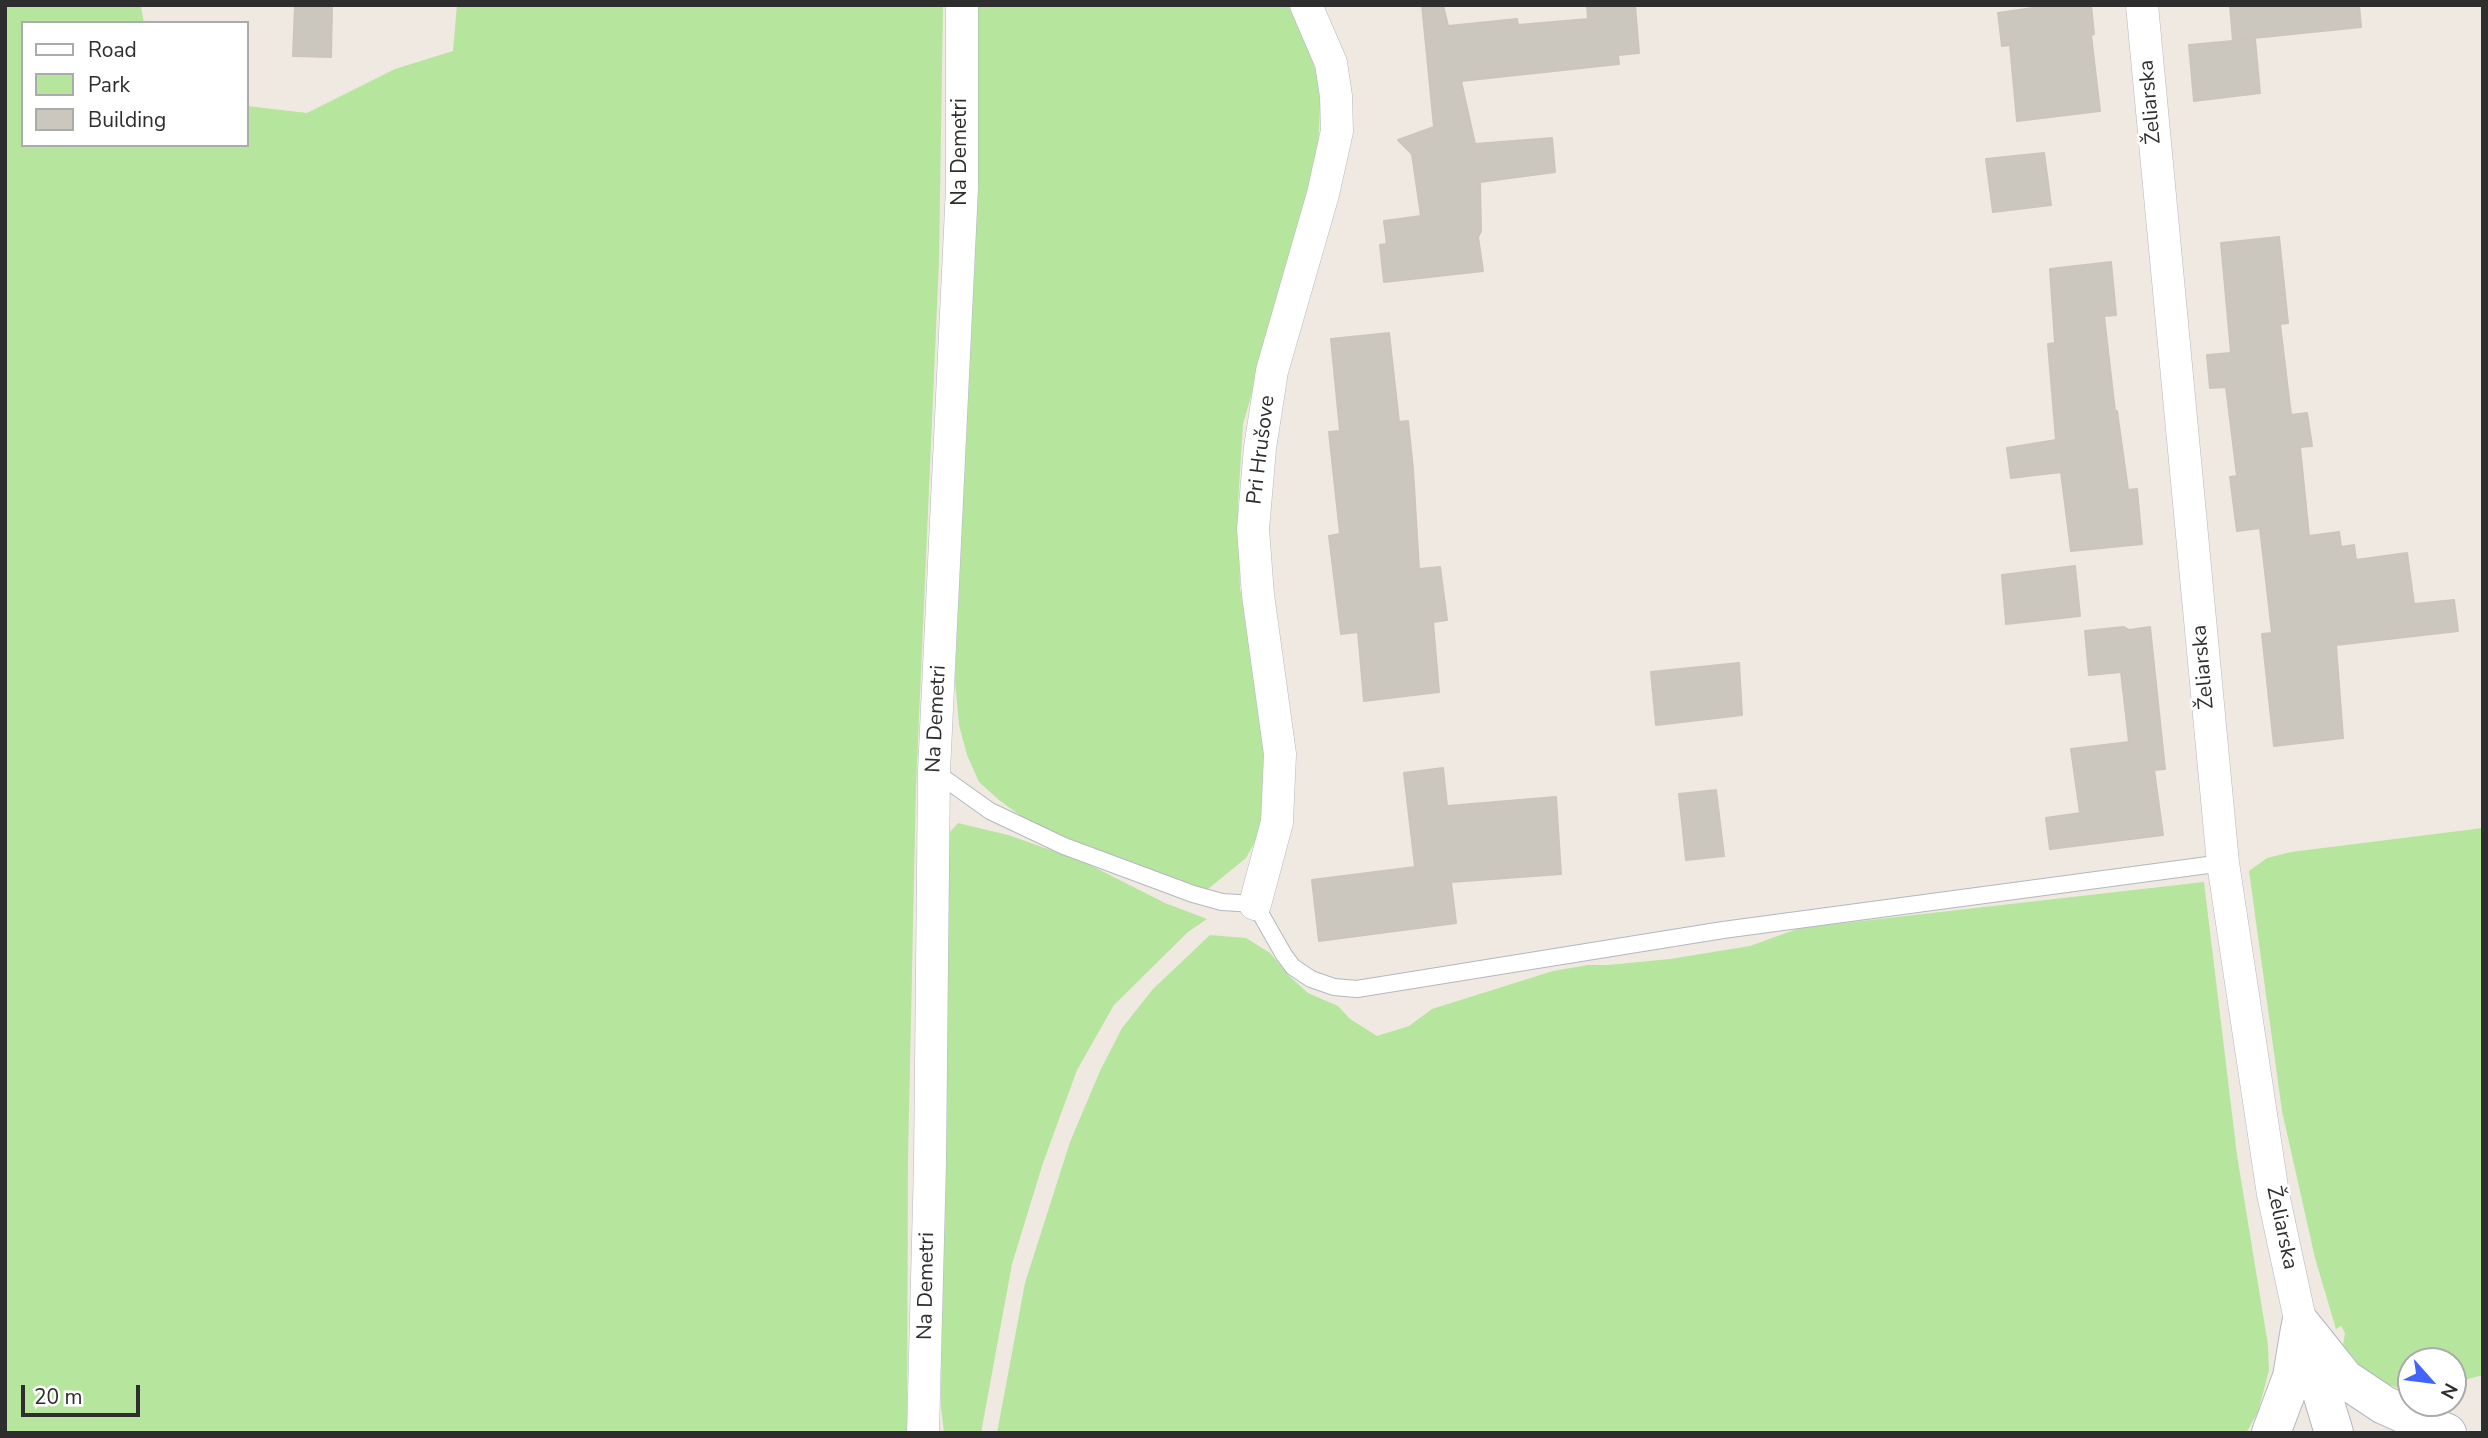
<!DOCTYPE html>
<meta charset="utf-8">
<style>
body{margin:0}
#map{position:relative;width:2488px;height:1438px;overflow:hidden;background:#efe9e1;font-family:"Nunito Sans",sans-serif}
canvas{display:block}
.frame{position:absolute;inset:0;border:7px solid #2e2e2e;pointer-events:none}
.legend{position:absolute;left:21px;top:21px;width:228px;height:126px;box-sizing:border-box;background:#fff;border:2px solid #ababab;margin:0;padding:9px 12px;list-style:none;font-size:21px;color:#2e2e2e}
.legend li{display:flex;align-items:center;gap:14px;height:35px}
.legend b{width:35px;border:2px solid #ababab}
.north{position:absolute;left:2397px;top:1347px;width:70px;height:70px;box-sizing:border-box;background:#fff;border:2px solid #ababab;border-radius:50%;rotate:118deg;font-size:19px;font-weight:700;line-height:28px;text-align:center;color:#2e2e2e}
.north::after{content:'';display:block;margin:auto;width:24px;height:32px;background:#4264fb;clip-path:polygon(50% 0,100% 100%,50% 72%,0 100%)}
.scale{position:absolute;left:21px;top:1385px;width:119px;height:32px;box-sizing:border-box;border:4px solid #2e2e2e;border-top:0;padding-left:9px;font-size:21px;line-height:24px;white-space:nowrap;color:#2e2e2e;-webkit-text-stroke:5px #fff;paint-order:stroke}
</style>
<div id="map">
<canvas width="2488" height="1438"></canvas>
<div class="frame"></div>
<ul class="legend">
<li><b style="height:9px;background:#fff"></b>Road</li>
<li><b style="height:19px;background:#b6e59e"></b>Park</li>
<li><b style="height:19px;background:#cbc7bf"></b>Building</li>
</ul>
<div class="north">N</div>
<div class="scale">20 m</div>
</div>
<script>
const c = document.querySelector('canvas').getContext('2d');
c.lineJoin = 'round';
function fill(path, color) {
  c.fillStyle = color;
  c.fill(path, 'evenodd');
}
function poly(rows) {
  const path = new Path2D();
  for (const r of rows) {
    path.moveTo(r[0], r[1]);
    for (let i = 2; i < r.length; i += 2) path.lineTo(r[i], r[i + 1]);
  }
  return path;
}
function stroke(path, color, width, dash) {
  c.strokeStyle = color;
  c.lineWidth = width;
  c.lineCap = dash ? 'butt' : 'round';
  c.setLineDash(dash || []);
  c.stroke(path);
}
function write(font, color, halo, rows, align = 'center') {
  c.font = font + ' "Nunito Sans",sans-serif';
  c.lineWidth = 5;
  c.setLineDash([]);
  c.textBaseline = 'middle';
  c.strokeStyle = halo;
  c.fillStyle = color;
  for (const [text, x, y, turn = 0] of rows) {
    c.save();
    c.translate(x, y);
    c.rotate((+turn || 0) * Math.PI / 180);
    c.textAlign = isNaN(turn) ? turn : align;
    if (halo) c.strokeText(text, 0, 0);
    c.fillText(text, 0, 0);
    c.restore();
  }
}
fill(poly([
 [5,5,144,5,141,7,144,23,23,23,23,145,247,145,247,106,307,113,395,69,453,51,457,5,943,5,939,261,916,786,908,1158,907,1433,5,1433],
 [977,5,1289,5,1312,59,1321,88,1318,150,1309,194,1243,424,1238,503,1240,588,1267,749,1263,827,1246,858,1203,893,1032,824,999,800,979,782,967,755,959,725,955,680,974,193],
 [958,823,1008,835,1082,861,1165,903,1207,919,1188,932,1114,1005,1077,1070,1043,1163,1012,1264,981,1433,944,1433,941,1407,944,957,950,832],
 [2483,828,2483,1375,2453,1383,2453,1361,2411,1361,2411,1393,2377,1380,2362,1368,2343,1345,2345,1333,2341,1326,2336,1329,2315,1258,2282,1111,2249,871,2267,858,2291,852],
 [2204,882,2237,1155,2268,1345,2269,1370,2258,1412,2246,1433,997,1433,1025,1283,1070,1142,1100,1071,1122,1028,1153,989,1210,935,1246,938,1270,953,1288,975,1308,993,1338,1006,1350,1019,1377,1036,1409,1026,1432,1009,1553,971,1588,965,1608,965,1670,959,1750,946,1800,928]
]), '#b6e59e');
const building = poly([
 [295,5,332,5,331,57,293,56,295,5],
 [1422,5,1443,5,1448,26,1517,19,1518,25,1588,19,1587,5,1635,5,1639,53,1618,55,1619,64,1461,81,1475,144,1552,138,1555,172,1480,182,1481,231,1478,237,1483,271,1384,282,1380,245,1387,244,1384,221,1421,216,1412,154,1398,140,1434,127,1422,5],
 [2054,5,2091,5,2094,34,2091,35,2100,111,2017,121,2010,45,2002,46,1998,13,2054,5],
 [2230,5,2359,5,2361,27,2234,40,2255,39,2260,93,2194,101,2189,45,2233,41,2230,5],
 [2044,153,2051,205,1993,212,1986,159,2044,153],
 [2279,237,2288,323,2280,324,2291,415,2307,413,2312,446,2300,447,2309,536,2339,532,2341,547,2354,545,2356,560,2407,553,2414,604,2454,600,2458,631,2336,645,2343,738,2274,746,2262,634,2272,633,2260,528,2237,531,2230,477,2237,476,2226,387,2210,388,2207,355,2231,353,2221,243,2279,237],
 [2111,262,2116,315,2104,316,2115,411,2117,411,2128,490,2137,489,2142,544,2071,551,2061,472,2011,478,2007,448,2056,440,2048,344,2055,343,2050,269,2111,262],
 [1389,333,1399,422,1408,421,1413,469,1419,569,1440,567,1447,620,1433,622,1439,692,1364,701,1358,632,1341,634,1329,536,1340,534,1329,432,1340,431,1331,339,1389,333],
 [2075,566,2080,616,2006,624,2002,575,2075,566],
 [2124,627,2129,630,2150,627,2165,769,2154,770,2163,835,2050,849,2046,818,2080,813,2071,749,2129,742,2121,672,2089,675,2085,631,2124,627],
 [1739,663,1742,715,1656,725,1651,672,1739,663],
 [1443,768,1447,806,1556,797,1561,874,1451,882,1456,923,1319,941,1312,880,1415,867,1404,773,1443,768],
 [1716,790,1724,856,1686,860,1679,794,1716,790]
]);
fill(building, '#cbc7bf');
stroke(building, '#cbc5ba', 2);
const lane = poly([
 [934,771,990,811,1064,846,1193,894,1222,902,1255,904,1284,955,1293,967,1311,979,1334,987,1357,989,1723,930,2223,863]
]);
const street = poly([
 [2142,5,2223,863,2273,1194,2301,1324],
 [1255,904,1277,822,1280,754,1258,595,1253,529,1260,448,1272,371,1323,194,1337,131,1336,96,1331,63,1306,5],
 [923,1433,930,1163,934,771,962,188,962,5]
]);
const secondary = poly([
 [2301,1324,2345,1379,2384,1405,2447,1433],
 [2307,1343,2334,1433],
 [2271,1433,2292,1377,2300,1329]
]);
stroke(lane, '#b4b7c1', 18);
stroke(street, '#b4b7c1', 33);
stroke(secondary, '#b4b7c1', 40);
stroke(lane, '#fff', 16);
stroke(street, '#fff', 32);
stroke(secondary, '#fff', 38);
write('21px', '#2e2e2e', '#fff', [
 ["Želiarska",2151,102,-95],
 ["Na Demetri",961,152,-90],
 ["Pri Hrušove",1262,450,-83],
 ["Želiarska",2204,667,-95],
 ["Na Demetri",937,719,-87],
 ["Želiarska",2281,1228,78],
 ["Na Demetri",927,1286,-89]
]);
</script>
